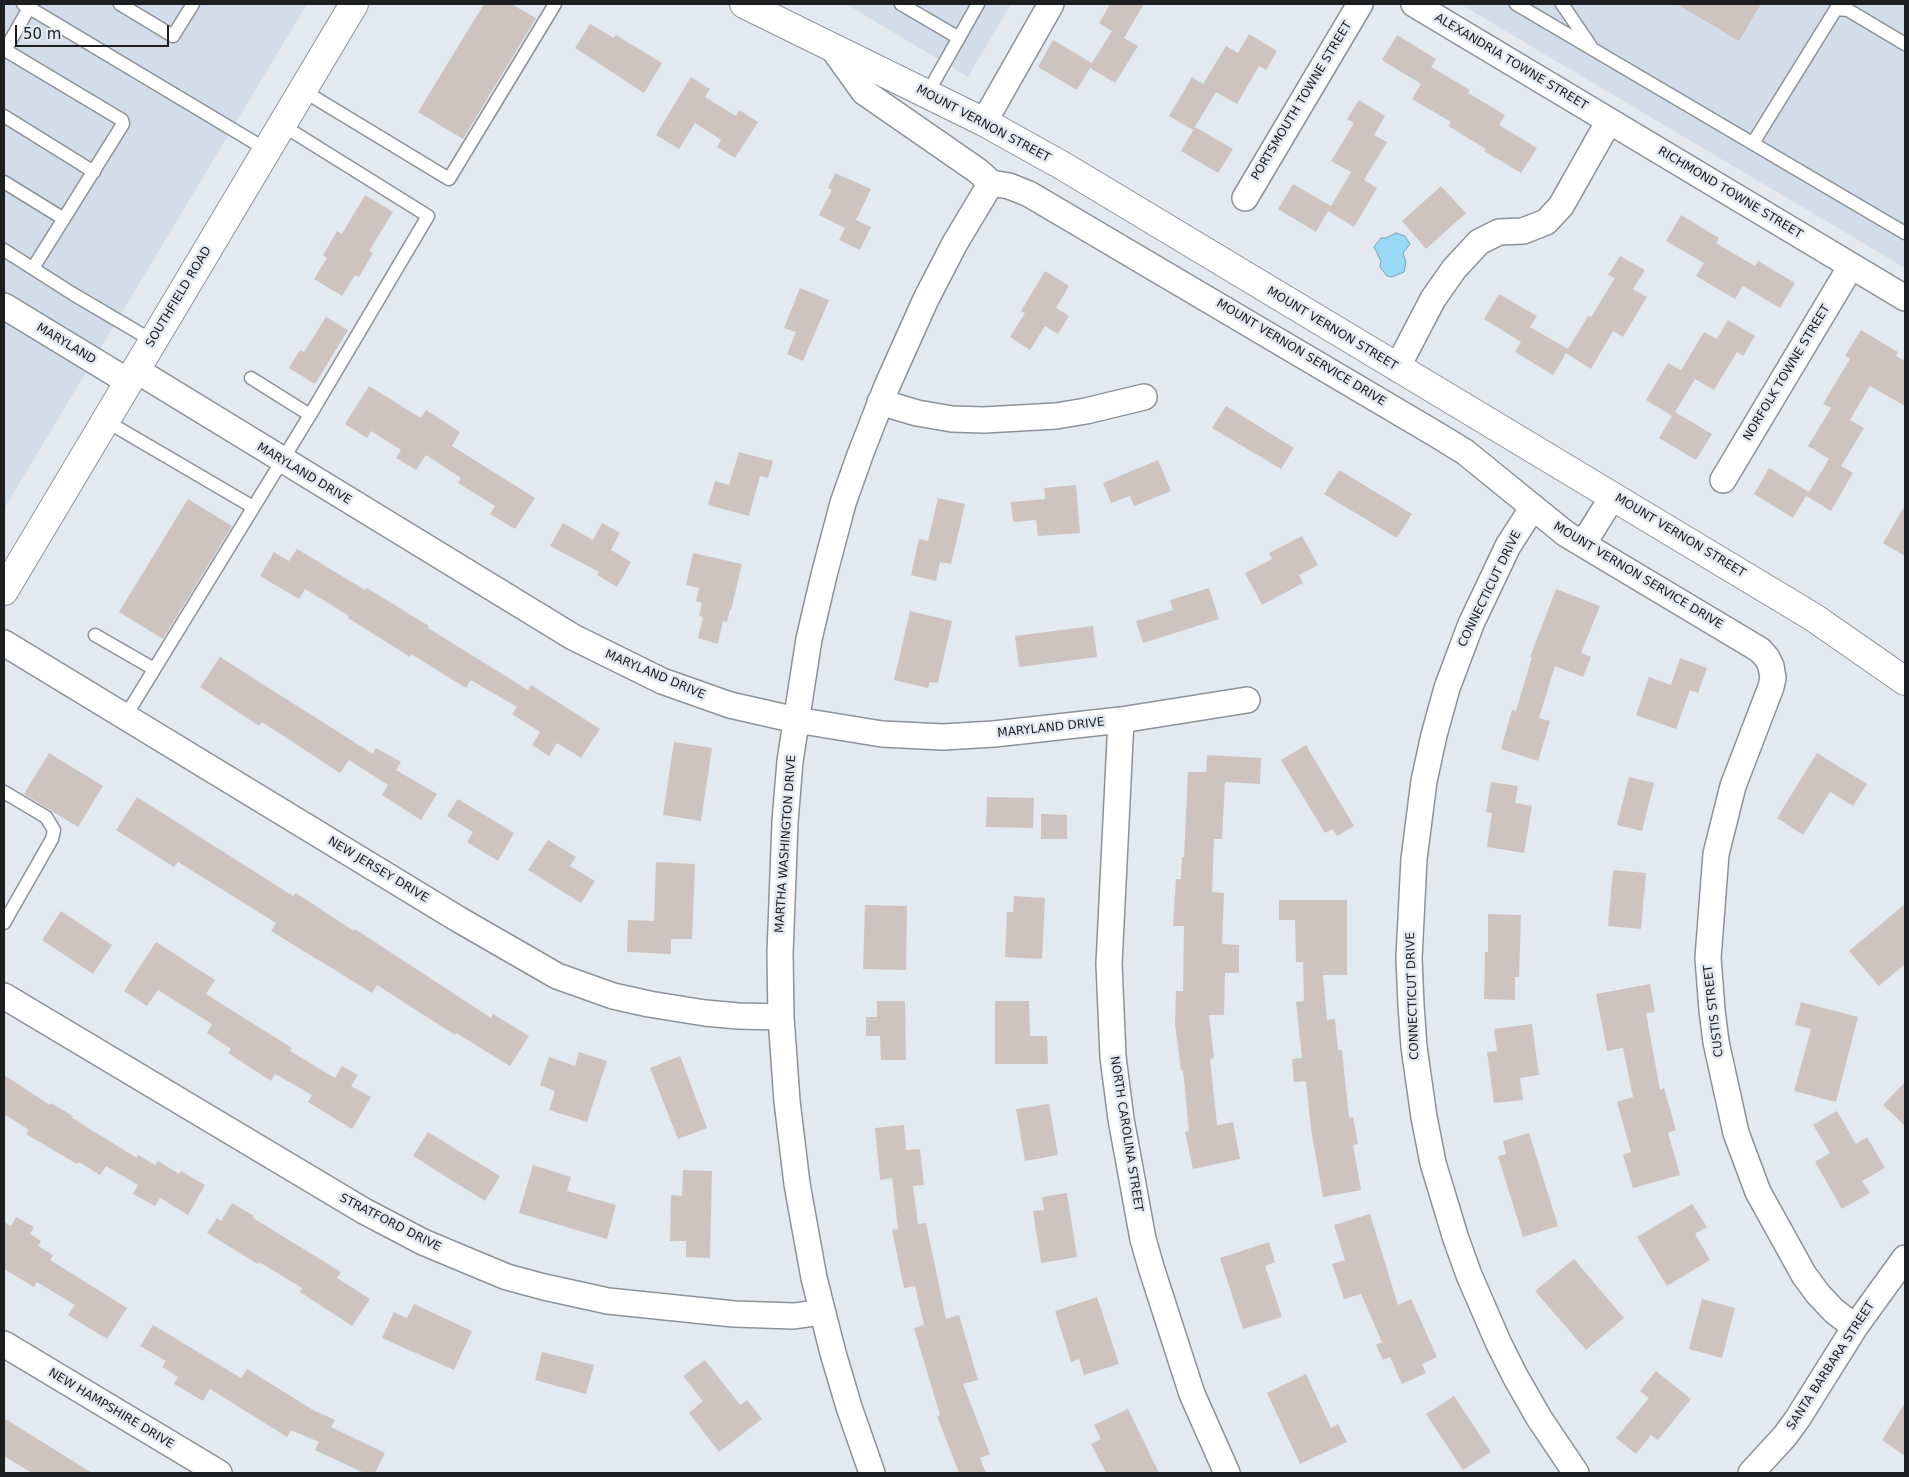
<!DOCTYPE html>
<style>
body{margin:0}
#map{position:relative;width:1909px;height:1477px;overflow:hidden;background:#e3e9ef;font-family:"DejaVu Sans",sans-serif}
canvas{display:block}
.frame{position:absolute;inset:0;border:5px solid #1c1e20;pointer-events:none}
.scale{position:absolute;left:15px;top:25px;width:154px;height:22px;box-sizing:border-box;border:2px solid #1c1e20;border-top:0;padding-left:6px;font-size:15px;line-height:18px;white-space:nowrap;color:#1c1e20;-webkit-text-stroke:4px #e3e9ef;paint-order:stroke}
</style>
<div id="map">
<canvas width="1909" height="1477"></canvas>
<div class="frame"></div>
<div class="scale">50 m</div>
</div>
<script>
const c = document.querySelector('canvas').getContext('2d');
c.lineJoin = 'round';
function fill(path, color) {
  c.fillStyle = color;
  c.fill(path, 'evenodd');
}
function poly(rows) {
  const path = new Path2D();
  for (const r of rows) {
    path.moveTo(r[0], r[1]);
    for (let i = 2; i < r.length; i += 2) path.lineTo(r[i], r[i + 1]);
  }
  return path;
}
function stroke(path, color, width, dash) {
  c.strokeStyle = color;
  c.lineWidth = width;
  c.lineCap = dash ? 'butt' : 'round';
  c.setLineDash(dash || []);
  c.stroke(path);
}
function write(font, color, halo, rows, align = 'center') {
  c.font = font + ' "DejaVu Sans",sans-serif';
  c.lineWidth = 5;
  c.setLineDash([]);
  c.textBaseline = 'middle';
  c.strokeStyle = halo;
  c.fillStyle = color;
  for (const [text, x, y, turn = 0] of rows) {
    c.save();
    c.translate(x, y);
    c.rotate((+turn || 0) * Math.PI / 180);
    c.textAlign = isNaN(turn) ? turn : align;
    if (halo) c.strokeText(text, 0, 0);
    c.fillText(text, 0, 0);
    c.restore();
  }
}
fill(poly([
 [4,4,307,4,4,509],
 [846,4,1011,4,968,77],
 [1460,4,1905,4,1905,268]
]), '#d2dde9');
const water = poly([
 [1396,233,1405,236,1410,244,1403,253,1406,262,1404,272,1392,277,1387,276,1380,267,1381,261,1374,247,1381,238,1386,238,1396,233]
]);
fill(water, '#9bdaf6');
stroke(water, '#75a2b6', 1);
fill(poly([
 [484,4,511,4,536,18,463,139,418,112],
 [1110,4,1144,4,1124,38,1138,46,1115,83,1090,68,1077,90,1038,67,1053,40,1092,63,1112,31,1099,23],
 [1677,4,1761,4,1739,41],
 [590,24,614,38,616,35,662,63,644,93,575,48],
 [1249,34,1277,51,1266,70,1259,66,1237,104,1216,92,1193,130,1169,116,1192,77,1203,84,1226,46,1238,53],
 [1397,35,1436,59,1431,67,1470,90,1468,93,1505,115,1499,125,1537,148,1521,173,1484,151,1486,149,1448,126,1451,122,1412,99,1421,84,1382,60],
 [691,77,710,89,705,97,736,116,739,110,758,122,735,158,717,147,721,140,695,123,679,149,656,135],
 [1359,100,1385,116,1374,135,1387,142,1364,180,1377,188,1354,227,1328,211,1316,232,1278,209,1293,184,1331,206,1351,172,1331,161,1354,123,1347,119],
 [1195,127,1233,149,1218,173,1181,151],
 [835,173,871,189,856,220,871,227,860,250,839,240,845,228,819,215,832,190,828,188],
 [1441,186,1466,213,1426,249,1402,221],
 [365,195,393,212,369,251,373,253,359,277,355,275,342,296,314,279,327,258,323,255,337,231,342,234],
 [1681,215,1719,238,1716,243,1755,266,1758,261,1795,283,1780,308,1743,286,1735,299,1696,276,1704,263,1666,241],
 [1620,256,1645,270,1633,289,1647,297,1623,337,1613,331,1591,369,1566,353,1553,375,1515,352,1521,342,1484,319,1499,294,1537,316,1530,327,1568,349,1588,316,1591,317,1615,278,1608,275],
 [1045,271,1069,286,1056,308,1069,316,1058,334,1045,326,1030,350,1010,337,1025,313,1021,311],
 [800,288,829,300,803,361,787,354,796,332,784,328],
 [326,317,348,330,315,384,289,368,300,350,304,352],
 [1728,320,1755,336,1743,356,1737,352,1714,390,1695,379,1675,412,1712,434,1696,460,1659,438,1672,416,1646,400,1668,363,1681,370,1704,332,1717,339],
 [1861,330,1898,352,1896,356,1905,361,1905,406,1870,386,1850,420,1864,428,1841,466,1808,446,1831,408,1823,404,1850,359,1845,356],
 [369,386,421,418,426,410,460,432,452,446,535,498,515,529,490,514,495,506,458,483,461,478,426,455,416,470,396,458,401,450,371,431,367,438,345,424],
 [1226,406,1294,448,1281,469,1212,428],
 [739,452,773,461,768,478,760,476,749,516,708,505,715,481,729,485],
 [1829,459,1853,473,1831,511,1806,496,1793,518,1754,494,1769,468,1809,492],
 [1158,460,1171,491,1134,506,1130,496,1111,503,1103,483],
 [1339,470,1412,514,1397,538,1324,494],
 [1076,485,1080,533,1038,536,1036,520,1013,522,1011,502,1045,499,1044,488],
 [938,498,965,504,951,564,940,562,936,581,911,575,919,539,928,541],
 [188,499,232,526,163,639,119,612],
 [1905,505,1905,556,1883,543],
 [563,523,593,540,602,523,620,533,611,550,631,562,617,587,597,575,599,572,550,546],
 [1302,536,1318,565,1299,575,1303,583,1262,605,1245,573,1272,559,1269,553],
 [297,549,365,590,367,588,429,626,428,628,528,690,531,685,600,729,581,758,557,743,549,756,532,745,540,732,512,714,517,707,471,680,466,688,411,654,410,657,348,618,349,616,305,589,299,599,260,576,274,552,289,561],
 [693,553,742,564,731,610,730,609,727,622,723,621,718,644,698,638,703,617,699,616,702,603,696,601,699,588,686,585],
 [1209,588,1219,619,1143,643,1136,621,1173,610,1170,600],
 [1556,589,1600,606,1581,653,1591,657,1583,677,1555,666,1539,718,1550,721,1538,761,1501,749,1512,710,1516,711,1532,657,1530,657],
 [910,611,952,621,938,683,930,682,928,688,894,680],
 [1093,626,1097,657,1019,667,1015,636],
 [220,657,373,754,376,748,401,762,396,770,437,794,421,820,382,795,388,785,349,760,340,773,262,722,259,726,200,687],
 [1680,658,1707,668,1698,693,1690,690,1676,729,1636,715,1649,677,1671,685],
 [674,742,712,748,701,821,663,815],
 [1306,745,1354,826,1337,836,1333,829,1325,833,1281,760],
 [49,753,103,786,78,827,24,794],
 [1817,753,1867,784,1853,806,1830,792,1803,835,1777,818],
 [1207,755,1261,758,1260,784,1225,782,1222,839,1214,839,1212,892,1224,893,1222,944,1239,945,1239,973,1225,973,1224,1015,1209,1015,1214,1058,1210,1059,1217,1125,1233,1122,1240,1159,1193,1169,1185,1132,1189,1131,1183,1070,1181,1070,1175,1023,1176,991,1183,991,1184,926,1173,926,1176,879,1181,879,1182,857,1184,857,1188,772,1206,772],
 [1629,777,1654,783,1642,831,1617,825],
 [1491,782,1518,786,1515,803,1532,806,1524,853,1487,847,1492,813,1486,812],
 [137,797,293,896,296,893,354,931,355,929,491,1018,493,1014,529,1036,510,1066,456,1033,455,1035,377,985,372,993,271,931,276,923,178,862,174,867,116,830],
 [987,797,1034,798,1033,828,986,827],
 [458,799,514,833,498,861,467,842,473,832,447,816],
 [1041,814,1067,815,1067,839,1041,839],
 [548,840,576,857,570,866,595,881,581,903,528,870],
 [656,862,695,864,692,939,671,939,671,954,627,952,628,920,654,921],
 [1613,870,1646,873,1641,929,1608,926],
 [1014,896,1045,898,1042,959,1005,957,1007,912,1013,912],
 [1279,900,1347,900,1347,975,1323,975,1327,1020,1335,1019,1338,1050,1342,1050,1349,1118,1353,1117,1358,1144,1353,1145,1361,1190,1323,1197,1311,1129,1306,1081,1294,1082,1292,1059,1302,1058,1296,1002,1304,1001,1303,962,1296,962,1295,920,1279,920],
 [1905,904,1905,964,1879,986,1849,951],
 [865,905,907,906,906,970,863,969],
 [61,911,112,945,93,974,42,940],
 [1488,914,1521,915,1519,977,1515,977,1515,1000,1484,999,1485,952,1488,952],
 [156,942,215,980,206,994,292,1048,290,1051,335,1078,342,1066,358,1075,351,1086,371,1097,352,1129,308,1102,312,1095,275,1074,271,1081,228,1053,231,1049,207,1033,212,1024,158,990,147,1006,124,991],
 [1650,984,1655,1012,1646,1013,1660,1090,1664,1088,1676,1130,1668,1133,1680,1175,1633,1188,1623,1155,1631,1152,1617,1102,1633,1097,1623,1048,1607,1051,1596,994],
 [877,1001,905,1001,906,1060,881,1060,880,1036,866,1036,866,1017,877,1017],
 [995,1001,1029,1001,1030,1036,1047,1036,1048,1064,995,1064],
 [1801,1002,1858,1017,1836,1102,1794,1091,1811,1029,1795,1025],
 [1532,1024,1539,1075,1520,1078,1523,1100,1494,1103,1487,1052,1497,1051,1494,1029],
 [579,1052,607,1061,587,1122,549,1110,555,1091,540,1085,549,1057,575,1066],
 [680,1056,707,1128,678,1139,650,1068],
 [4,1075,50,1105,51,1103,73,1116,72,1118,137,1158,138,1155,155,1165,158,1161,179,1174,181,1171,205,1185,188,1215,160,1198,155,1206,133,1194,138,1185,106,1166,100,1175,79,1162,77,1164,26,1134,29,1130,4,1114],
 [1905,1082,1905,1126,1883,1105],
 [1049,1104,1058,1155,1025,1161,1016,1109],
 [1837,1111,1856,1144,1867,1137,1885,1168,1862,1181,1870,1193,1842,1209,1815,1162,1830,1153,1813,1125],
 [904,1125,906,1150,920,1149,924,1185,913,1186,918,1224,926,1223,946,1319,959,1315,978,1380,963,1384,990,1454,980,1458,986,1473,959,1473,937,1416,940,1415,914,1328,924,1325,915,1286,904,1288,892,1230,898,1229,892,1178,880,1180,875,1128],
 [428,1132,500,1176,485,1201,413,1156],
 [1529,1133,1558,1226,1523,1237,1498,1156,1506,1154,1503,1141],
 [533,1165,571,1177,567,1191,616,1205,607,1239,519,1213],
 [683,1170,712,1171,710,1258,686,1257,686,1241,670,1241,671,1195,682,1196],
 [1067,1193,1077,1257,1041,1263,1033,1211,1044,1210,1042,1197],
 [232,1203,254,1216,253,1218,341,1272,337,1278,370,1299,352,1326,300,1292,302,1288,259,1262,258,1264,207,1233,217,1218,221,1221],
 [1692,1204,1707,1227,1695,1234,1710,1260,1667,1286,1637,1237],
 [1370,1214,1398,1305,1411,1299,1437,1357,1422,1364,1426,1373,1402,1384,1390,1357,1383,1360,1376,1345,1382,1342,1361,1294,1344,1299,1332,1264,1345,1260,1334,1225],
 [16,1217,34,1227,30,1234,41,1241,38,1246,53,1255,50,1260,127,1308,107,1339,68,1315,75,1305,37,1282,34,1287,4,1269,4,1222,11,1226],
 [1269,1242,1275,1262,1265,1266,1282,1317,1243,1329,1220,1258],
 [1574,1259,1624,1318,1586,1350,1535,1291],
 [1097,1297,1119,1364,1084,1375,1079,1359,1071,1362,1055,1311],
 [1702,1299,1735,1308,1722,1358,1689,1349],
 [414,1304,472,1331,454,1370,382,1338,394,1312,407,1318],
 [153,1325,241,1378,247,1369,313,1410,335,1420,331,1427,385,1453,375,1473,364,1473,315,1450,319,1442,291,1430,287,1437,210,1389,203,1401,174,1384,178,1377,162,1367,166,1361,140,1346],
 [542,1352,594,1365,586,1394,535,1380],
 [705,1360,740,1405,747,1400,762,1419,719,1452,689,1413,703,1401,683,1376],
 [1656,1371,1691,1399,1658,1440,1651,1435,1636,1454,1616,1438,1649,1398,1640,1391],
 [1306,1374,1331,1428,1338,1424,1347,1442,1300,1464,1267,1393],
 [1454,1396,1491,1452,1463,1470,1426,1414],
 [1905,1403,1905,1456,1882,1440],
 [1128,1409,1159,1473,1106,1473,1091,1444,1101,1439,1094,1425],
 [4,1418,92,1473,32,1473,4,1456]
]), '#cdc4c2');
const lane = poly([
 [23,4,267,150],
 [120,4,173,36,193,4],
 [901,4,959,38],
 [1516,4,1905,233],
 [1562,4,1590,45],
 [29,8,5,50,122,120,123,124,33,268],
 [302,90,449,179,555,4],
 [927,94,978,4],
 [4,116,94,172],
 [1753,143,1836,9,1848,10,1905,44],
 [4,182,64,219],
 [4,250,73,294,153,341],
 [251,378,310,415],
 [106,421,253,507],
 [95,635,154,669],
 [125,717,310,415,428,216,282,125],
 [4,792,46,817,54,830,52,839,4,923]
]);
const street = poly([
 [1414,4,1905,298],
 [831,46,864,92,978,171,991,183,1009,186,1029,194,1439,436,1465,452,1566,534,1760,650,1767,658,1771,666,1773,678,1771,687,1733,786,1716,854,1708,958,1712,1010,1716,1042,1736,1133,1758,1192,1804,1275,1818,1294,1834,1311,1855,1327],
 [984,122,1051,4],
 [1245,198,1360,4],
 [4,306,129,382],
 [1397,368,1433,299,1454,269,1479,242,1499,232,1523,231,1546,222,1561,206,1609,121],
 [136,370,573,637,662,681,730,705,796,720,882,734,943,737,994,734,1121,720,1247,700],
 [880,402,917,413,952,419,984,420,1056,416,1086,411,1144,397],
 [1723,480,1851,266],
 [1533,507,1508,546,1471,624,1447,688,1434,735,1424,781,1414,859,1409,958,1411,1005,1414,1047,1424,1117,1433,1163,1456,1239,1469,1275,1498,1342,1515,1376,1539,1418,1576,1473],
 [1583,544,1613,496],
 [4,643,458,919,557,976,613,996,649,1004,705,1013,738,1016,781,1017],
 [1121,720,1109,964,1113,1057,1121,1119,1143,1239,1151,1267,1192,1394,1227,1473],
 [4,996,364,1211,423,1242,478,1265,507,1277,544,1287,608,1301,734,1314,794,1316,822,1312],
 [4,1344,219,1473],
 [872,1473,849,1407,833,1353,814,1278,797,1184,787,1101,781,1017,780,954,785,822,790,761,809,639,824,575,843,503,860,455,887,386,926,299,955,243,991,183],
 [1751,1473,1785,1436,1798,1418,1855,1327,1905,1258]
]);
const secondary = poly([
 [744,4,984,122,1063,166,1813,617,1905,681],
 [4,591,354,4]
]);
stroke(lane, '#8d9298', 15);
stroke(street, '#8d9298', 28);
stroke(secondary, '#8d9298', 30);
stroke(lane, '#fff', 12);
stroke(street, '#fff', 25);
stroke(secondary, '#fff', 28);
write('12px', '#1c1e20', '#e3e9ef', [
 ["ALEXANDRIA TOWNE STREET",1511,62,31],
 ["PORTSMOUTH TOWNE STREET",1302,101,-59],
 ["MOUNT VERNON STREET",983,124,28],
 ["RICHMOND TOWNE STREET",1730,193,31],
 ["SOUTHFIELD ROAD",179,297,-59],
 ["MOUNT VERNON STREET",1332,329,31],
 ["MARYLAND",66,344,31],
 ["MOUNT VERNON SERVICE DRIVE",1301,353,31],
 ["NORFOLK TOWNE STREET",1787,373,-59],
 ["MARYLAND DRIVE",304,474,31],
 ["MOUNT VERNON STREET",1680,536,31],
 ["MOUNT VERNON SERVICE DRIVE",1638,576,31],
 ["CONNECTICUT DRIVE",1490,589,-64],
 ["MARYLAND DRIVE",655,675,23],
 ["MARYLAND DRIVE",1051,728,-6],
 ["MARTHA WASHINGTON DRIVE",786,844,-86],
 ["NEW JERSEY DRIVE",378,870,31],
 ["CONNECTICUT DRIVE",1413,996,-92],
 ["CUSTIS STREET",1714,1011,-97],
 ["NORTH CAROLINA STREET",1126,1134,81],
 ["STRATFORD DRIVE",390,1223,27],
 ["SANTA BARBARA STREET",1831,1366,-57],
 ["NEW HAMPSHIRE DRIVE",111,1409,31]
]);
</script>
